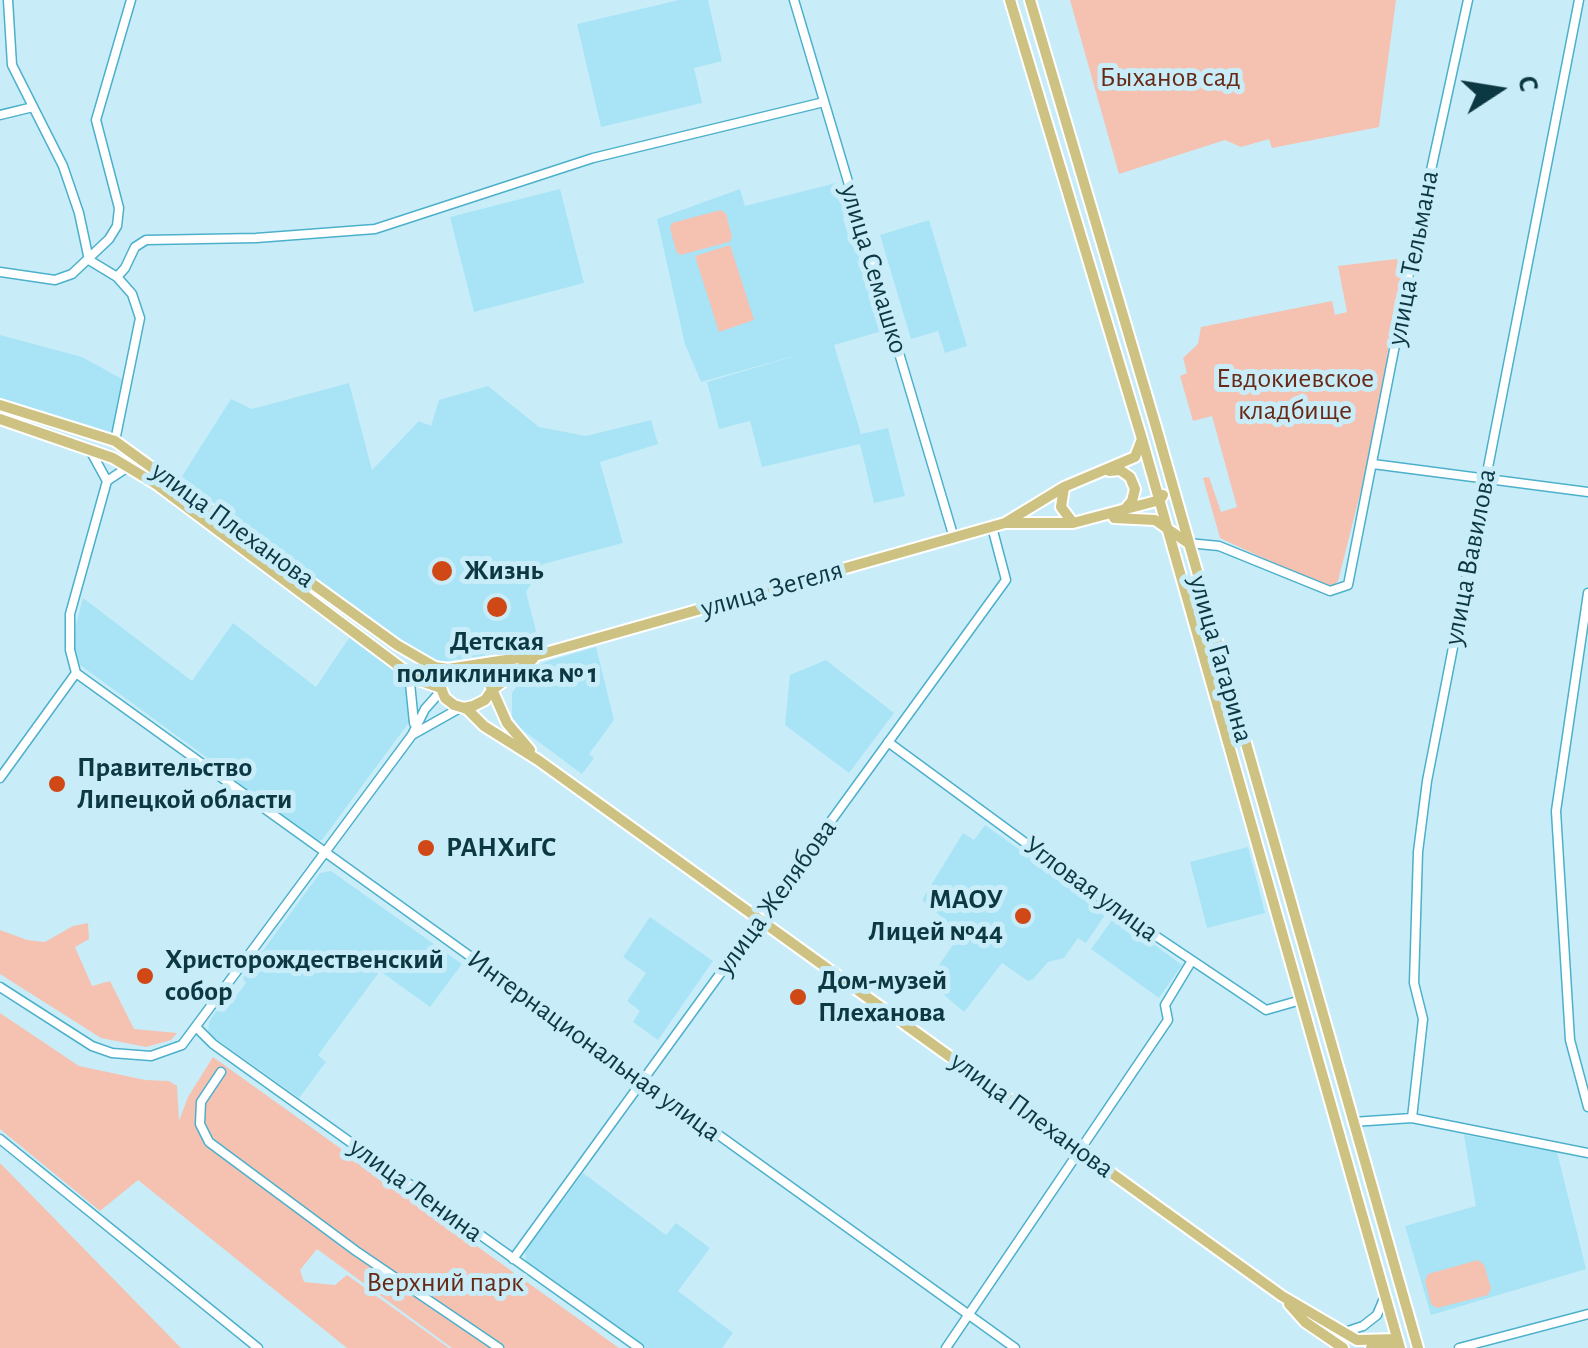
<!DOCTYPE html>
<meta charset="utf-8">
<style>
body{margin:0}
#map{position:relative;width:1588px;height:1348px;overflow:hidden;background:#c9edf8;font-family:"Alegreya Sans",sans-serif}
canvas{display:block}
.north{position:absolute;left:1448px;top:40px;width:100px;height:100px;-webkit-text-stroke:8px #c9edf8;paint-order:stroke;rotate:78deg;font-size:28px;font-weight:700;line-height:40px;text-align:center;color:#0c3843}
.north::after{content:'';display:block;margin:auto;width:35px;height:45px;background:#0c3843;clip-path:polygon(50% 0,100% 100%,50% 72%,0 100%)}
</style>
<div id="map">
<canvas width="1588" height="1348"></canvas>
<div class="north">С</div>
</div>
<script>
const c = document.querySelector('canvas').getContext('2d');
c.lineJoin = 'round';
function fill(path, color) {
  c.fillStyle = color;
  c.fill(path, 'evenodd');
}
function poly(rows) {
  const path = new Path2D();
  for (const r of rows) {
    path.moveTo(r[0], r[1]);
    for (let i = 2; i < r.length; i += 2) path.lineTo(r[i], r[i + 1]);
  }
  return path;
}
function stroke(path, color, width, dash) {
  c.strokeStyle = color;
  c.lineWidth = width;
  c.lineCap = dash ? 'butt' : 'round';
  c.setLineDash(dash || []);
  c.stroke(path);
}
function write(font, color, halo, rows, align = 'center') {
  c.font = font + ' "Alegreya Sans",sans-serif';
  c.lineWidth = 10;
  c.setLineDash([]);
  c.textBaseline = 'middle';
  c.strokeStyle = halo;
  c.fillStyle = color;
  for (const [text, x, y, turn = 0] of rows) {
    c.save();
    c.translate(x, y);
    c.rotate((+turn || 0) * Math.PI / 180);
    c.textAlign = isNaN(turn) ? turn : align;
    if (halo) c.strokeText(text, 0, 0);
    c.fillText(text, 0, 0);
    c.restore();
  }
}
fill(poly([
 [679,0,708,0,722,61,694,68,702,103,601,127,577,24],
 [836,183,847,214,843,218,851,245,856,247,882,331,834,345,861,434,888,428,905,496,874,503,860,444,762,467,750,421,719,429,707,382,805,353,701,382,685,344,657,219,740,189,745,206],
 [560,189,584,283,474,312,450,217],
 [929,220,967,346,945,353,938,331,911,339,880,235],
 [0,335,82,357,124,380,117,427,111,434,0,401],
 [349,383,372,470,419,421,431,426,439,400,488,386,539,427,586,436,651,420,658,444,600,462,623,543,543,564,526,592,540,647,435,663,422,657,179,481,231,399,252,409],
 [83,598,192,681,233,623,316,687,349,638,404,678,410,695,410,721,322,840,313,842,214,771,217,765,80,665,74,649,76,624],
 [596,647,614,720,589,754,594,758,582,774,520,728,512,716,512,693,528,670,548,661],
 [826,660,894,713,849,773,785,725,790,675],
 [985,825,1107,912,1086,943,1078,938,1064,958,1048,962,1033,979,1028,981,1002,963,964,1012,928,981,953,945,937,932,945,920,922,900,963,833,974,840],
 [1248,847,1265,913,1207,928,1190,862],
 [331,871,462,964,430,1007,380,971,318,1055,326,1062,299,1098,208,1033,209,1022,216,1011,224,1012,246,983,243,978,320,873],
 [1115,916,1182,965,1159,998,1091,949],
 [650,917,713,961,658,1040,633,1022,640,1011,627,1001,646,973,623,957],
 [1464,1135,1557,1152,1586,1269,1431,1315,1405,1226,1476,1206],
 [583,1173,666,1235,676,1223,710,1248,678,1291,733,1333,722,1348,646,1348,526,1262,525,1251]
]), '#a8e4f6');
fill(poly([
 [1070,0,1396,0,1379,127,1272,148,1269,139,1241,147,1225,140,1119,174],
 [721,210,726,214,732,237,729,242,680,255,676,251,670,228,672,223],
 [730,245,754,320,719,332,695,256],
 [1396,259,1404,268,1395,301,1377,427,1338,581,1330,589,1220,538,1203,478,1209,477,1221,512,1237,507,1212,416,1193,421,1180,376,1187,373,1183,358,1198,344,1201,327,1332,301,1335,315,1347,312,1338,266],
 [88,923,89,939,75,947,92,986,110,981,134,1029,177,1033,171,1040,146,1047,101,1038,0,974,0,930,27,940,45,942,73,926],
 [0,1013,79,1066,145,1080,169,1081,177,1086,179,1121,188,1097,213,1057,619,1348,452,1348,317,1249,300,1270,304,1282,335,1285,347,1275,449,1348,347,1348,138,1180,100,1211,0,1129],
 [0,1163,181,1348,0,1348],
 [1478,1260,1484,1265,1491,1288,1488,1295,1437,1308,1431,1304,1425,1281,1428,1274]
]), '#f5c1b1');
const minor = poly([
 [8,0,12,65,63,166,79,213,89,260],
 [794,0,954,538],
 [0,115,33,107],
 [89,260,117,277,132,294,140,318,115,441],
 [0,272,55,280,72,274,109,239,117,226,119,208,96,120,131,0],
 [117,277,125,268,135,247,146,240,256,238,375,229,593,158,824,102],
 [90,450,107,481],
 [1373,464,1588,492],
 [1188,543,1219,546,1330,591,1348,585,1413,253,1468,0],
 [1588,593,1556,811,1570,1040,1588,1107],
 [403,669,410,683,414,723],
 [76,673,1015,1348],
 [76,673,70,650,70,614,107,481,128,467],
 [412,735,460,708],
 [888,742,1117,910,1266,1010,1301,1000],
 [0,778,76,673],
 [0,987,92,1046,112,1053,151,1056,182,1045,412,735,425,709,441,691],
 [197,1028,213,1044,294,1102,639,1348],
 [221,1072,201,1102,200,1124,209,1142,356,1251,499,1348],
 [1412,1118,1423,1019,1414,983,1418,852,1427,781,1579,0],
 [1353,1122,1412,1118,1588,1153],
 [0,1139,258,1348],
 [513,1259,1006,580,992,527],
 [1342,1333,1363,1326,1377,1315,1385,1296],
 [946,1348,1168,1020,1165,1005,1191,962],
 [1459,1348,1588,1314]
]);
const major = poly([
 [1010,0,1142,439,1400,1348],
 [1030,0,1156,427,1418,1348],
 [0,405,115,441,397,645,435,667,448,669,538,655,1005,523,1064,487,1135,457,1142,439],
 [0,419,113,458,156,484,403,669,421,681,441,688],
 [1109,471,1120,470,1130,477,1135,489,1132,501,1126,508],
 [1064,488,1061,507,1073,523],
 [1114,518,1155,520,1188,543],
 [1006,523,1073,523,1160,500,1163,495],
 [473,667,487,678,507,723,530,750],
 [441,688,445,698,454,705,464,708,473,706,485,700,492,690,533,659],
 [466,708,484,726,538,760,1282,1296,1357,1340,1397,1339],
 [1289,1304,1305,1322,1343,1348],
 [1371,1348,1390,1348]
]);
stroke(minor, '#4cb0cb', 11);
stroke(major, '#fff', 14);
stroke(minor, '#fff', 8);
stroke(major, '#cec283', 10);
for (const [x, y, r, color] of [
 [442,571,12,"#cf4816"],
 [497,607,12,"#cf4816"],
 [57,784,10,"#cf4816"],
 [426,848,10,"#cf4816"],
 [1023,916,10,"#cf4816"],
 [145,976,10,"#cf4816"],
 [798,997,10,"#cf4816"]
]) {
  const dot = new Path2D();
  dot.arc(x, y, r, 0, 2 * Math.PI);
  c.fillStyle = color;
  c.fill(dot);
  stroke(dot, '#c9edf8', 4);
}
write('28px', '#682a16', '#c9edf8', [
 ["Быханов сад",1170,78],
 ["Евдокиевское",1295,379],
 ["кладбище",1295,411],
 ["Верхний парк",445,1283]
]);
write('28px', '#0c3843', '#c9edf8', [
 ["улица Тельмана",1413,258,-79],
 ["улица Семашко",874,269,73],
 ["улица Плеханова",233,525,36],
 ["улица Вавилова",1470,557,-79],
 ["улица Зегеля",772,589,-16],
 ["улица Гагарина",1221,659,74],
 ["Угловая улица",1091,889,36],
 ["улица Желябова",776,897,-54],
 ["Интернациональная улица",594,1046,36],
 ["улица Плеханова",1032,1115,36],
 ["улица Ленина",416,1190,36]
]);
write('bold 28px', '#0c3843', '#c9edf8', [
 ["Жизнь",464,571],
 ["Детская",497,642,"center"],
 ["поликлиника № 1",497,674,"center"],
 ["Правительство",77,768],
 ["Липецкой области",77,800],
 ["РАНХиГС",446,848],
 ["МАОУ",1003,900,"right"],
 ["Лицей №44",1003,932,"right"],
 ["Христорождественский",165,960],
 ["собор",165,992],
 ["Дом-музей",818,981],
 ["Плеханова",818,1013]
], 'left');
</script>
